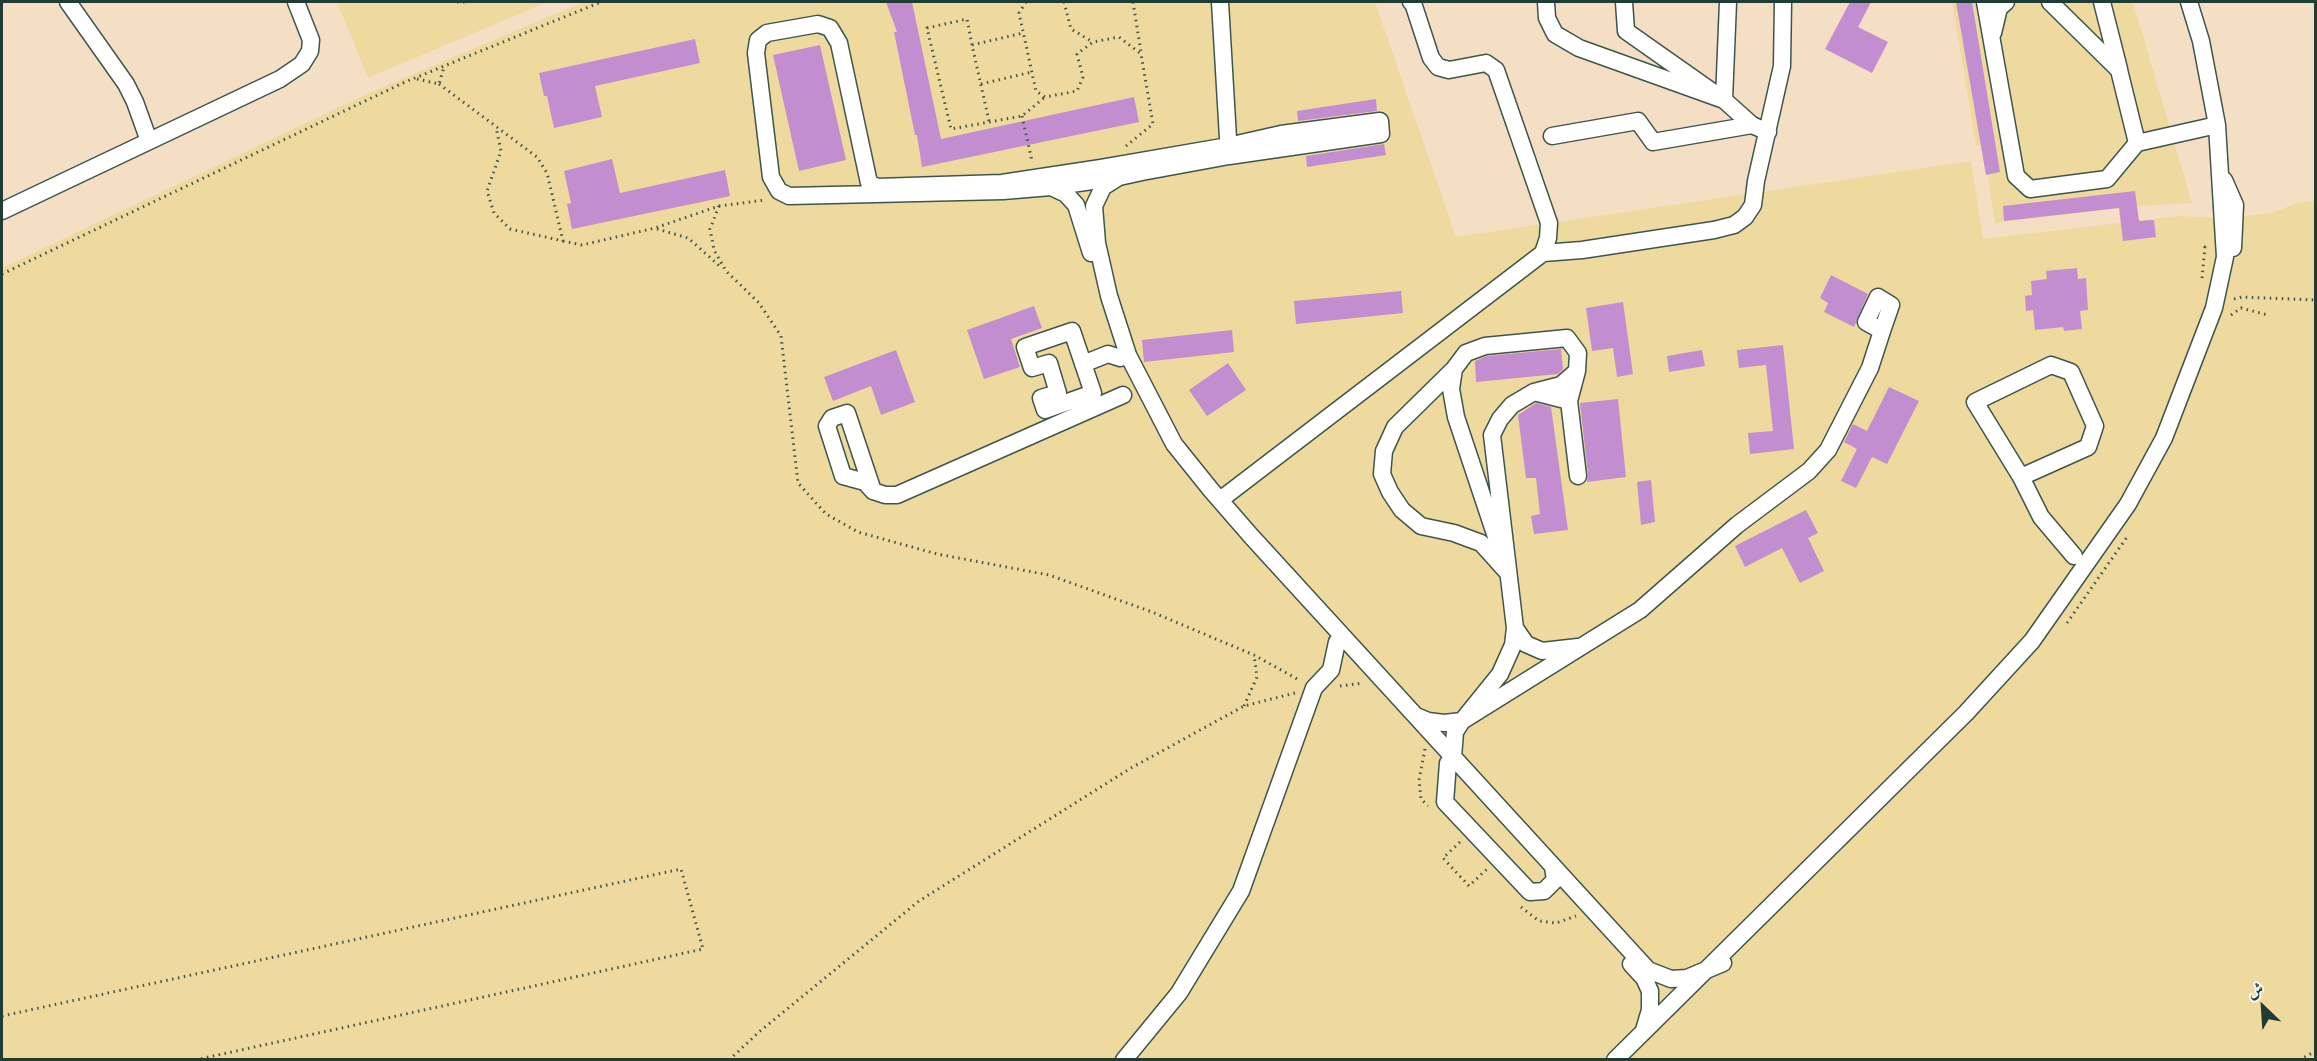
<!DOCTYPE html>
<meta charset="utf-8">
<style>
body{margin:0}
#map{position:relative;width:2317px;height:1061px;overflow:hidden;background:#f4dec4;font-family:"IM FELL Great Primer",Amiri,serif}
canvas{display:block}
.frame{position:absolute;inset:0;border:3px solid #1f3d34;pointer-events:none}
.north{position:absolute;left:2233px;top:977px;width:60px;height:60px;-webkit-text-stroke:4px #f6f6f2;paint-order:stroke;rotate:335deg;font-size:16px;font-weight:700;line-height:24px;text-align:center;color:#1f3d34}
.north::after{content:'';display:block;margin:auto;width:21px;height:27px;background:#1f3d34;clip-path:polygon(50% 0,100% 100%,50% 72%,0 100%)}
</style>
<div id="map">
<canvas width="2317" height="1061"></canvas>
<div class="frame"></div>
<div class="north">ش</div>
</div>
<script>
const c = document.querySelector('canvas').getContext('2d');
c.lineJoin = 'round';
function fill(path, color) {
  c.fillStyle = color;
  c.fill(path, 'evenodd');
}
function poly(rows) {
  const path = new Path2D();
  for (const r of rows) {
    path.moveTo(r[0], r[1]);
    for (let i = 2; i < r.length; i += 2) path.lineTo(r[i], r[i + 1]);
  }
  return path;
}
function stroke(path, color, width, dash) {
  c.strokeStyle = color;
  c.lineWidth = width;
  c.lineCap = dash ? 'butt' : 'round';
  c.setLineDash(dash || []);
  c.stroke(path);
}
fill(poly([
 [337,2,547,2,368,78],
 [584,2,1375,2,1456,237,1971,161,1983,239,2179,216,2219,218,2255,215,2275,212,2294,204,2315,201,2315,1059,2,1059,2,268,371,92],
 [1952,2,2133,2,2192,203,2137,206,1995,223,1983,145,1976,145]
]), '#eeda9e');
fill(poly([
 [886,2,912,2,941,139,1134,97,1139,122,922,167,917,135,915,135,894,32,897,32],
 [1850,2,1871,2,1858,27,1888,42,1872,73,1825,49],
 [1956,2,1972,2,2000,172,1986,175],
 [695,39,700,63,595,86,602,117,554,128,547,96,544,96,539,73],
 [820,45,846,160,799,171,773,55],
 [1376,99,1377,111,1298,121,1297,111],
 [1384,144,1386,155,1307,167,1306,156],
 [612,159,620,193,725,170,730,196,572,229,567,204,571,203,564,171],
 [2135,191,2139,221,2154,220,2156,237,2123,241,2119,208,2004,221,2003,206],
 [2077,268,2078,279,2086,278,2088,310,2080,311,2082,329,2064,331,2063,327,2035,330,2033,310,2026,311,2025,296,2032,295,2031,281,2047,279,2046,271],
 [1831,275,1868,294,1854,327,1824,312,1828,303,1820,298],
 [1401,291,1403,313,1296,324,1294,301],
 [1623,302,1633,374,1617,377,1613,348,1592,351,1586,308],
 [1034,306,1042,328,1011,339,1020,367,984,379,967,330],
 [1232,330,1234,352,1144,362,1142,340],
 [1783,345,1794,449,1750,454,1748,433,1773,431,1766,365,1739,368,1737,350],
 [1561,349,1563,369,1558,374,1476,382,1475,361,1487,356],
 [896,350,915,402,881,415,871,386,833,401,824,377],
 [1702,350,1705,366,1669,372,1667,356],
 [1228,363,1246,390,1207,416,1189,390],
 [1889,387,1919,401,1887,464,1872,457,1856,488,1841,481,1857,449,1844,442,1853,424,1867,431],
 [1618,399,1626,477,1587,482,1588,475,1580,403],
 [1536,403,1551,407,1568,530,1534,534,1531,516,1540,514,1536,478,1526,478,1518,415],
 [1651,480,1655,522,1641,525,1637,482],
 [1806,510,1818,533,1808,538,1824,571,1800,583,1782,548,1745,567,1735,546]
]), '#c38ed0');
const minor = poly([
 [68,2,126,84,135,102,149,141],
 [1220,2,1229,155],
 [1546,2,1547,18,1555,34,1579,48,1724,100,1626,31,1624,2],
 [1728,2,1724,100,1752,125],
 [1985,2,2016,176,2030,189,2107,179,2137,143,2217,125],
 [2050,2,2119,70,2137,143],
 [2102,2,2119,69],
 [1993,33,1999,8,2006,2],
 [1552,136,1638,121,1653,142,1752,125,1768,132],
 [1119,177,1051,187,1003,191,789,196,779,191,771,177,756,53,758,40,767,33,818,24,830,28,839,43,869,183,877,187,1002,183,1101,168,1228,146,1281,134,1380,121,1381,134,1229,156,1142,172,1119,177,1103,187,1094,206,1097,243,1109,296,1128,355,1174,444,1211,490,1251,536,1648,970,1671,979,1687,978,1723,963],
 [2224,180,2235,205,2233,248],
 [1051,187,1066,194,1076,205,1091,253],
 [2,211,280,79,302,64,310,51,311,40,296,2],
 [1543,253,1582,250,1714,230,1734,225,1745,217,1753,205,1756,181,1782,66,1783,2],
 [1072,331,1093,393,1045,410,1041,398,1058,393,1049,363,1032,368,1025,347,1072,331],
 [1083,364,1108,354,1120,358],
 [2051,365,2071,372,2095,426,2088,447,2021,477,1975,402,2051,365],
 [1454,369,1395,427,1384,451,1382,474,1390,492,1402,510,1421,526,1454,533,1481,543,1508,573,1456,417,1451,389,1454,369,1466,353,1485,346,1567,338,1578,353,1577,371,1561,385,1534,392],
 [1577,371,1569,401,1534,392,1512,405,1500,419,1492,435,1515,628,1526,644,1542,651,1578,647],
 [1569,401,1578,476],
 [2021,477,2041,517,2074,556],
 [873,491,847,413,832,418,827,426,843,476,865,482,873,491,885,495,897,495,1123,395],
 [1220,500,1543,253,1548,238,1549,223,1496,70,1486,63,1449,70,1438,67,1431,58,1413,3,1411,2],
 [1515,628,1513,645,1500,674,1462,721,1640,610,1737,525,1809,471,1828,450,1870,368,1882,331,1891,305,1878,297,1866,322,1882,331],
 [1416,716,1428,721,1444,723,1462,721,1455,732,1453,757,1448,763,1445,802,1530,892,1544,891,1555,880,1553,867],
 [1631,964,1644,978,1650,991,1650,1010,1644,1030],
 [1124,1060,1179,993,1241,891,1314,688,1331,670,1337,642],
 [1615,1060,1966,713,2032,641,2128,504,2164,438,2214,308,2225,257,2217,125,2201,41,2189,2]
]);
stroke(minor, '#3f554a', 19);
stroke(poly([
 [457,2,466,2],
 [1026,2,1019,13,1036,91,1045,97,1077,91,1083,77,1077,54,1093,42,1119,37,1141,54,1153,124,1126,146],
 [1064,2,1071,29,1093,42],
 [1133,2,1141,52],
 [972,45,967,19,927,28,951,129,1022,116,1045,97],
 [417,79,439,84,444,67],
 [439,84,537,157,547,173,563,241,510,229,494,213,487,191,501,151,496,127],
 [981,84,1032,72],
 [1022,116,1032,161],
 [989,121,972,45,1023,33],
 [719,206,710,229,714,250,726,271,759,303,781,336,798,483,826,514,858,532,937,554,1049,575,1152,612,1254,655,1299,680],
 [657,229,688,238,722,268],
 [563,241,582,245,655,228,719,206,765,200],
 [2,274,405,82,601,2],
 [2202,278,2205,247,2208,249],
 [2234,299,2242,297,2316,300],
 [2231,315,2241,308,2268,315],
 [2067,623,2127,537],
 [1340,686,1363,683],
 [1244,706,1257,677,1254,655],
 [1425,749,1419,780,1421,799,1428,806],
 [1460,842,1443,858,1469,886,1487,869],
 [1521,907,1539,921,1556,923,1576,916],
 [2,1016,681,869,703,949,195,1060],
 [729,1060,759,1032,919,901,1131,768,1244,706,1295,693],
 [2299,1060,2316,1051]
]), '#3f554a', 3, [1.5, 4.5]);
stroke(minor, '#fff', 16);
</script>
